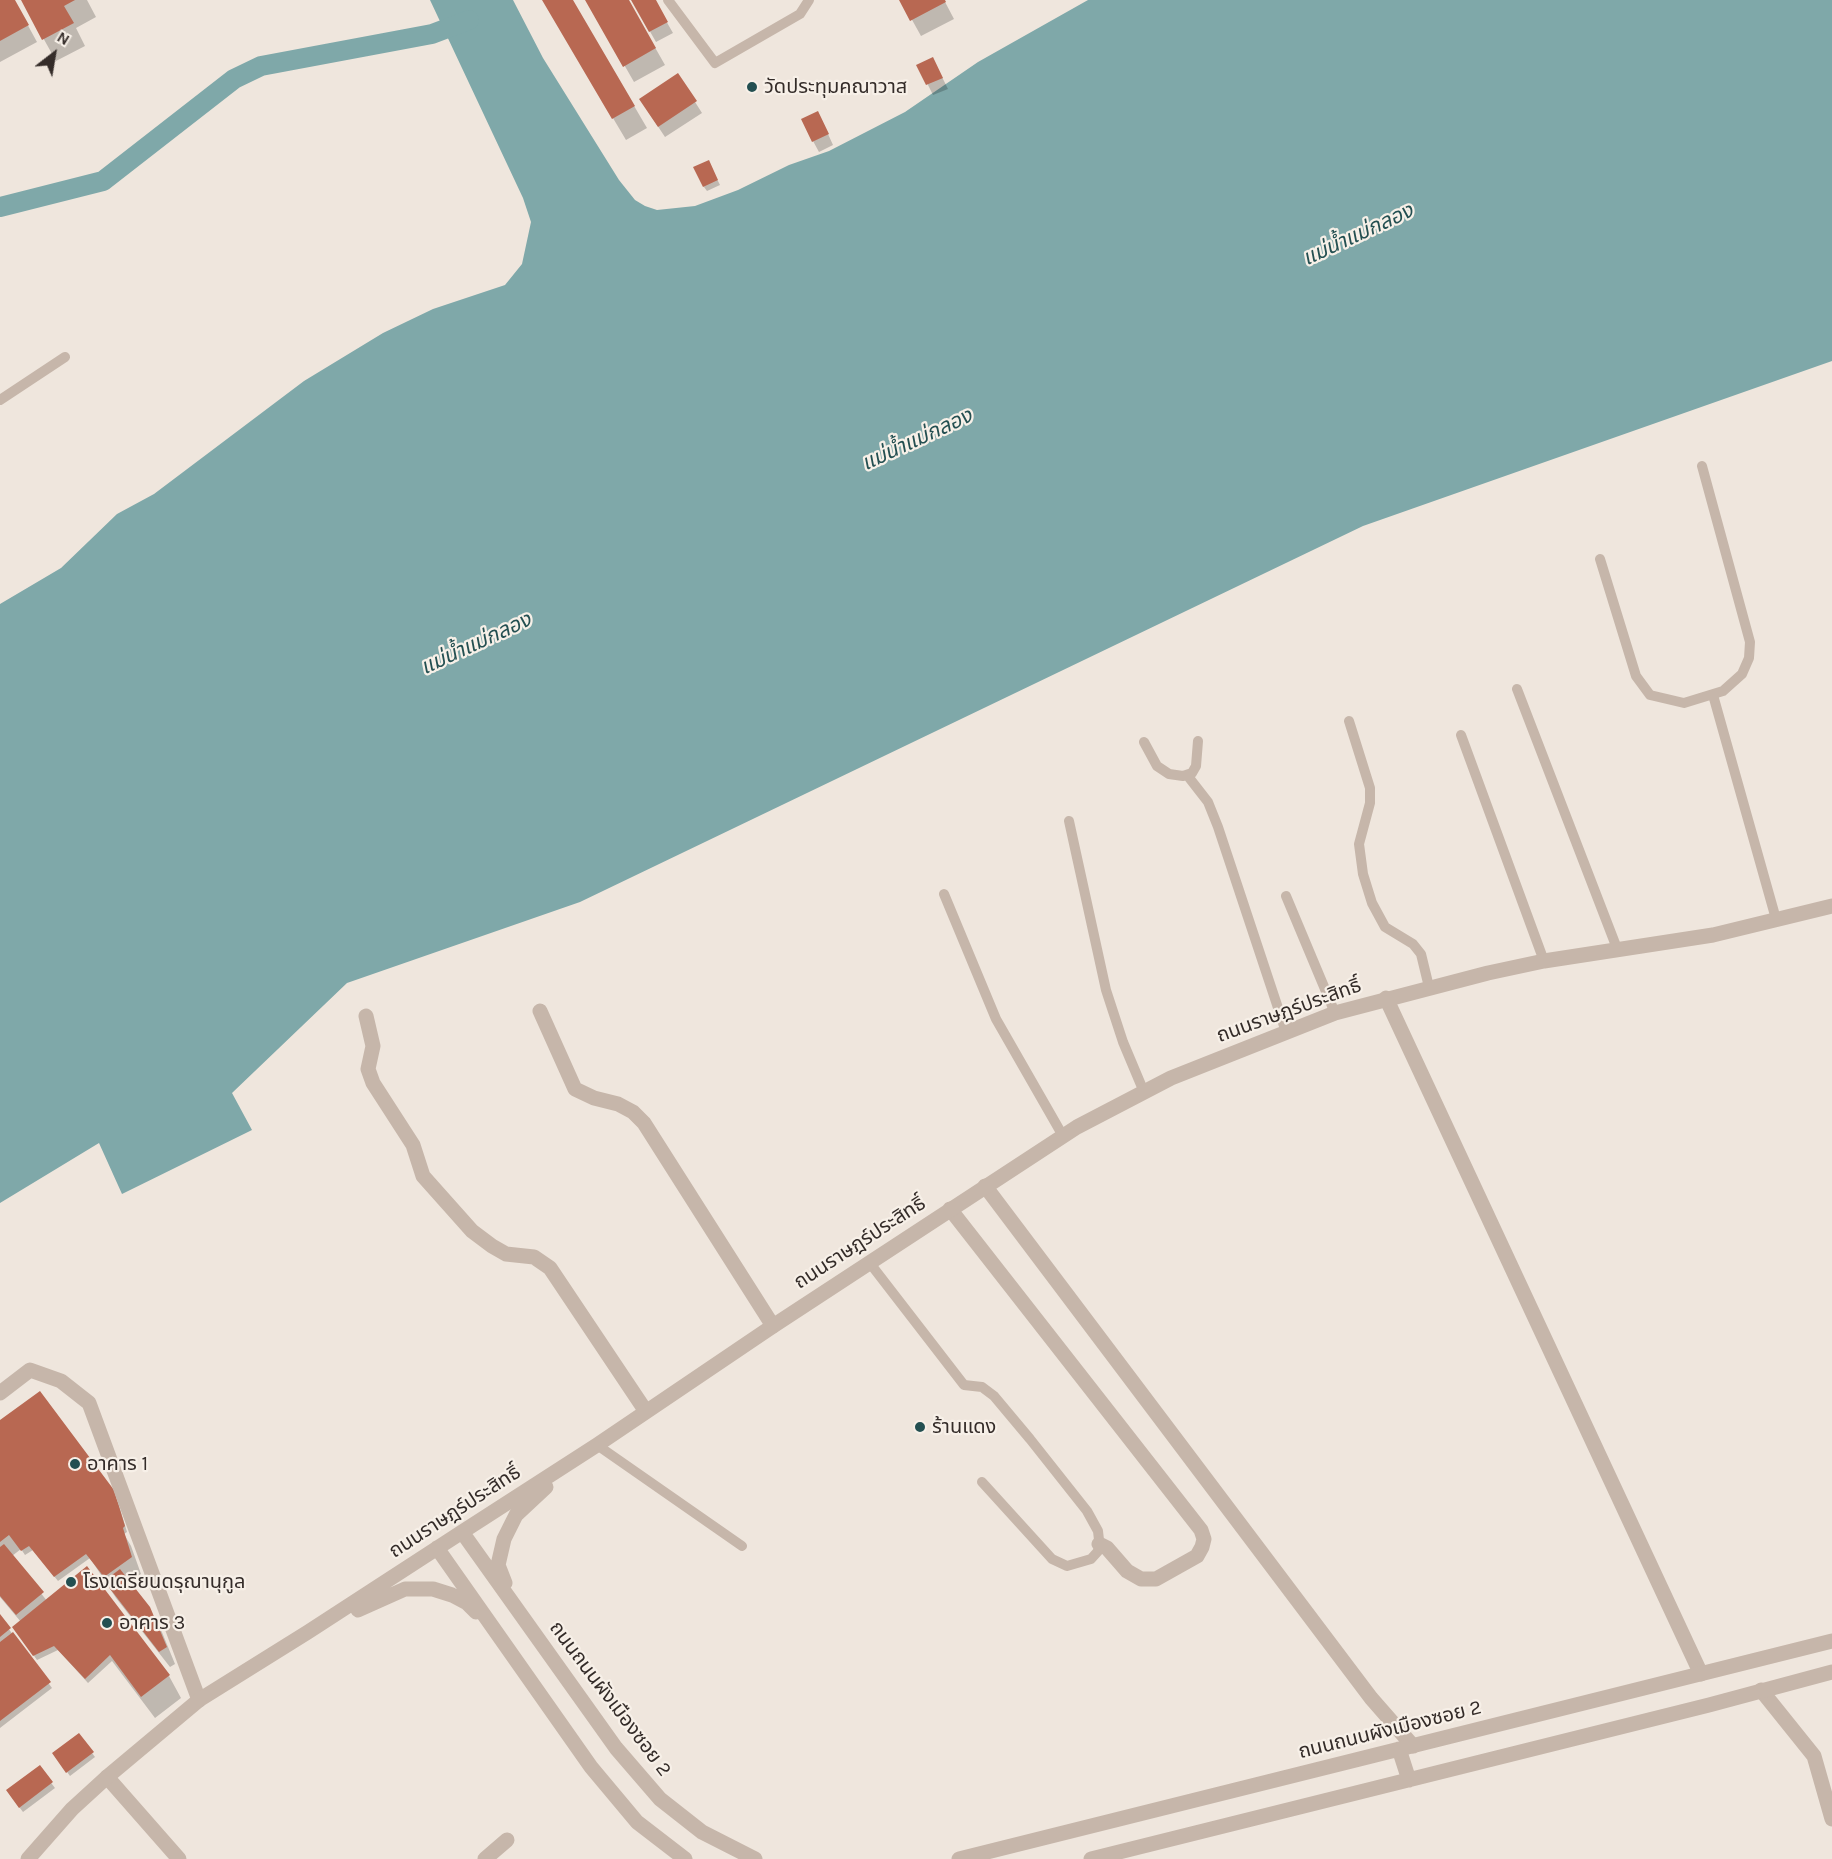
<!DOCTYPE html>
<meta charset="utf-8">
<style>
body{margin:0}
#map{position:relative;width:1832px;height:1859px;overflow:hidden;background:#efe6dd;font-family:Karla,sans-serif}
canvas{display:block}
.north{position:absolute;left:24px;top:24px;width:60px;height:60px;-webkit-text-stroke:4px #f7f0e8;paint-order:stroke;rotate:31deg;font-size:16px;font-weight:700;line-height:24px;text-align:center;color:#342c29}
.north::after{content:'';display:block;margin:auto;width:21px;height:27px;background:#342c29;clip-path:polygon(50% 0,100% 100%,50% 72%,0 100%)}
</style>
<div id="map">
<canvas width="1832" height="1859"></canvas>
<div class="north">N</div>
</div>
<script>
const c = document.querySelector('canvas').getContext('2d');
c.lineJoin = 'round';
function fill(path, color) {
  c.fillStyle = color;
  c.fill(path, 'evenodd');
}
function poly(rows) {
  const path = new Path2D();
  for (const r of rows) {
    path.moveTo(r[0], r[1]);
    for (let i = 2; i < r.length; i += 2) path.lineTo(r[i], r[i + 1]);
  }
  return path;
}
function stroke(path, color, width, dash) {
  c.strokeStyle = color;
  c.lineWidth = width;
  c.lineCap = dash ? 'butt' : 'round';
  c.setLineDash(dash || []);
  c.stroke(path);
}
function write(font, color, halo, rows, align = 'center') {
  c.font = font + ' Karla,"Noto Sans Thai",sans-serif';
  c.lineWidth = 4.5;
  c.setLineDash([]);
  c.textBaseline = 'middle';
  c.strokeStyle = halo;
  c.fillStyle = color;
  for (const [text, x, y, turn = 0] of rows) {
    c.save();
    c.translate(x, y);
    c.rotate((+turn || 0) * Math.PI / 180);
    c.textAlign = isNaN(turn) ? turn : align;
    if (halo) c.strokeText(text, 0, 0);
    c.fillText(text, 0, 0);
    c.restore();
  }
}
fill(poly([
 [430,0,513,0,543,58,619,180,635,200,645,206,657,210,695,206,738,190,789,165,829,151,905,112,978,62,1088,0,1832,0,1832,361,1363,526,580,902,347,983,232,1093,252,1130,122,1194,99,1143,0,1203,0,604,61,568,117,514,154,494,304,381,383,333,433,309,505,285,522,264,531,222,523,198]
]), '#7fa8a9');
fill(poly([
 [0,0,14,0,37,42,0,62],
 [22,0,87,0,96,17,76,28,85,46,56,61],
 [543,0,572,0,647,128,626,140],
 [587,0,628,0,665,65,634,82],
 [632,0,654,0,673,33,656,42],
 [901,0,944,0,954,19,921,36],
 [933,59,948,89,933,95,918,65],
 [678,75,702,113,665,137,647,110],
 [823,123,833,145,819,152,813,141],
 [711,167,720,185,707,191,704,187],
 [0,1422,118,1502,127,1532,124,1534,131,1546,141,1574,129,1582,149,1608,159,1625,175,1664,170,1667,116,1598,90,1558,58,1581,33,1550,25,1555,21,1549,12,1556,47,1601,169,1676,181,1698,155,1718,112,1661,88,1683,58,1650,37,1660,17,1632,21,1622,0,1597],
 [0,1617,52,1688,0,1728],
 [92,1753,95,1757,70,1776,57,1758],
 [39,1767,55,1788,23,1812,10,1795]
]), '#0003');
stroke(poly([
 [0,207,103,181,234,79,261,66,432,34,469,20]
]), '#7fa8a9', 20);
fill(poly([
 [0,0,15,0,29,25,0,41],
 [21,0,75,0,64,6,74,23,42,40],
 [542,0,573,0,635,106,612,119],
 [585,0,629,0,656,48,623,67],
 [631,0,656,0,668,22,649,32],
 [899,0,945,0,946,2,910,21],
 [933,57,943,78,926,85,916,65],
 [678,73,697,101,658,127,639,99],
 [818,111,829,134,812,142,801,119],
 [709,160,718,180,703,187,693,167],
 [40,1391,114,1490,125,1526,123,1528,132,1557,104,1577,86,1554,54,1577,29,1546,21,1551,9,1535,0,1542,0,1420],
 [4,1544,44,1592,16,1615,0,1596,0,1547],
 [87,1566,170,1675,141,1697,110,1655,85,1679,54,1646,33,1656,12,1627],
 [120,1569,150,1607,167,1647,159,1652,104,1581],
 [0,1614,11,1628,0,1637],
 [13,1632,51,1682,0,1721,0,1642],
 [79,1733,94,1752,66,1773,52,1753],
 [40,1765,53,1782,19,1808,6,1790]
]), '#b86852');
stroke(poly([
 [668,0,715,63,800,14,809,0],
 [0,400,65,357],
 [1600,559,1636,676,1650,695,1684,703,1723,691,1742,674,1749,658,1750,642,1702,466],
 [1517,689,1618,951],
 [1713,695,1776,919],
 [1349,721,1370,788,1370,803,1359,844,1363,874,1372,903,1385,927,1413,944,1421,954,1429,987],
 [1461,735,1544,961],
 [1144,742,1157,766,1169,774,1183,776,1192,773,1196,766,1198,741],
 [1187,775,1208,802,1218,827,1286,1032],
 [1069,821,1106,990,1123,1042,1144,1092],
 [944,894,996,1019,1063,1136],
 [1286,896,1335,1013],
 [869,1262,964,1385,982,1387,994,1396,1030,1439,1087,1511,1098,1531,1100,1549,1091,1559,1067,1566,1052,1559,982,1482],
 [597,1445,742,1546]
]), '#c6b6aa', 10);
stroke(poly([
 [1386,998,1701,1674],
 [540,1011,575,1089,594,1098,618,1104,633,1112,644,1123,773,1326],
 [366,1016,373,1046,368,1069,373,1083,413,1145,423,1176,472,1231,492,1246,506,1254,534,1257,550,1268,645,1410],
 [985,1186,1371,1698,1413,1746],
 [950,1209,1201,1530,1204,1539,1202,1547,1197,1556,1156,1579,1141,1579,1127,1571,1107,1548,1099,1544],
 [0,1393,30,1370,61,1381,89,1403,199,1700],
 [1761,1690,1814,1756,1832,1819],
 [107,1777,179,1859],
 [485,1859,507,1840]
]), '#c6b6aa', 15);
stroke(poly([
 [462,1532,616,1748,660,1799,702,1832,755,1859],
 [437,1548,591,1767,637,1822,685,1859],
 [505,1583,498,1565,504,1539,516,1515,546,1487],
 [358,1610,405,1589,433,1589,452,1595,467,1603,476,1612],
 [1399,1749,1409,1780],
 [28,1859,72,1809,107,1777,199,1700,308,1632,462,1532,597,1445,773,1326,1077,1127,1171,1078,1335,1013,1488,973,1544,961,1713,935,1832,906],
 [959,1859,1832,1641],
 [1091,1859,1709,1705,1832,1672]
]), '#c6b6aa', 15);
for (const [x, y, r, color] of [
 [752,87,6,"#234f51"],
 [920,1427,6,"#234f51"],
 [75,1464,6,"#234f51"],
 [71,1582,6,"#234f51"],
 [107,1623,6,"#234f51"]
]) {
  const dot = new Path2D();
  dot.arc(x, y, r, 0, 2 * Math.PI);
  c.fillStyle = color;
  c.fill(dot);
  stroke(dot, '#f7f0e8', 2);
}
write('20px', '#342c29', '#f7f0e8', [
 ["วัดประทุมคณาวาส",764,87],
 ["ร้านแดง",932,1427],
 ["อาคาร 1",87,1464],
 ["โรงเดรียนดรุณานุกูล",83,1582],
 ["อาคาร 3",119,1623]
], 'left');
write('20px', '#342c29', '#f7f0e8', [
 ["ถนนราษฎร์ประสิทธิ์",1289,1011,-20],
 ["ถนนราษฎร์ประสิทธิ์",860,1243,-33],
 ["ถนนราษฎร์ประสิทธิ์",455,1512,-33],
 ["ถนนถนนผังเมืองซอย 2",610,1699,53],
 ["ถนนถนนผังเมืองซอย 2",1390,1730,-14]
]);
write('italic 21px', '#234f51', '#f7f0e8', [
 ["แม่น้ำแม่กลอง",1358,235,-25],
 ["แม่น้ำแม่กลอง",917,440,-25],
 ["แม่น้ำแม่กลอง",476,644,-25]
]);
</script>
